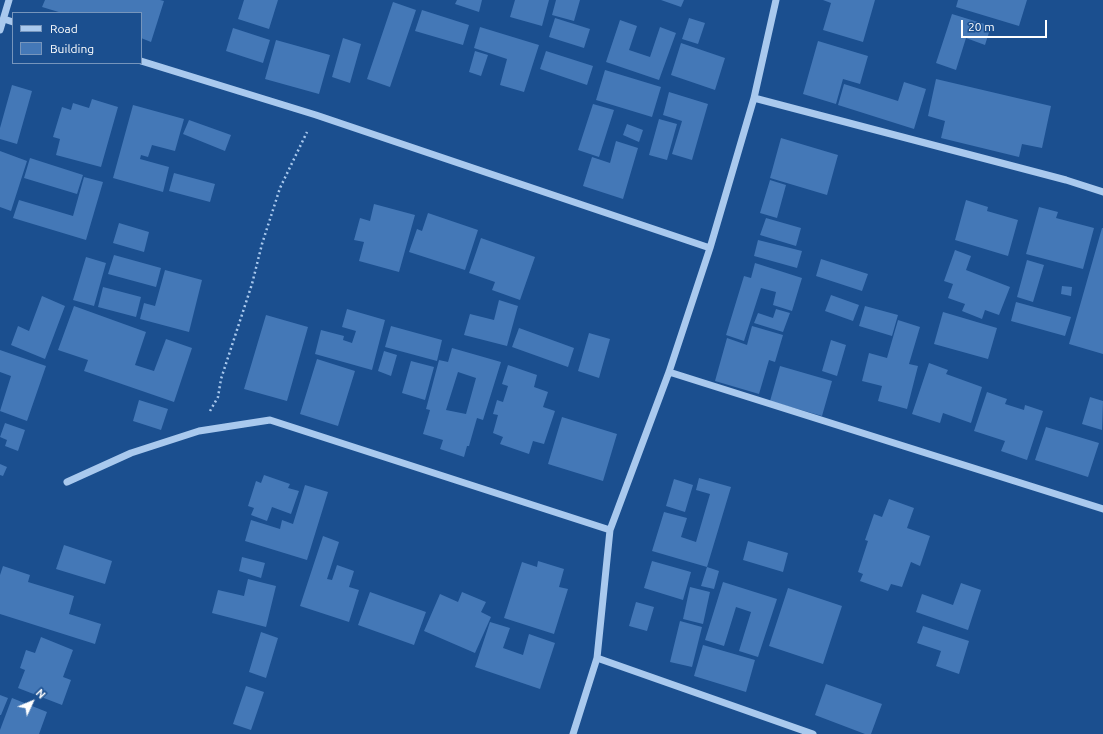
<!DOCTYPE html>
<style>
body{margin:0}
#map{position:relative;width:1103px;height:734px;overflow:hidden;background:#1b4f8f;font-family:Ubuntu,sans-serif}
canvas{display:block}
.legend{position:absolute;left:12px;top:12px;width:130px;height:52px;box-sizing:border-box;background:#1b4f8f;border:1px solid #7695bc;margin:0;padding:5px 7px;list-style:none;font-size:12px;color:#fff}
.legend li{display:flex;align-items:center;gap:8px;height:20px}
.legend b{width:20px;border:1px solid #7695bc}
.north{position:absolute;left:12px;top:682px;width:40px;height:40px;-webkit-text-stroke:3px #1b4f8f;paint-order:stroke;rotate:46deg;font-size:11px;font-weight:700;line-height:16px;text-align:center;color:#fff}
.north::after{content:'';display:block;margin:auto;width:14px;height:18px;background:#fff;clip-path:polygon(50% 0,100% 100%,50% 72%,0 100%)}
.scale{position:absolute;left:961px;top:20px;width:86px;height:18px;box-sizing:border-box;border:2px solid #fff;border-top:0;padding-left:5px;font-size:12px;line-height:14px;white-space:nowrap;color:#fff;-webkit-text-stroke:3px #1b4f8f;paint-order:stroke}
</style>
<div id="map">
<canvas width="1103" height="734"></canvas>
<ul class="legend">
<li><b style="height:5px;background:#a9c9ee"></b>Road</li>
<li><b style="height:11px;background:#4478b7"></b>Building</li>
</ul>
<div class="north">N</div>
<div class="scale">20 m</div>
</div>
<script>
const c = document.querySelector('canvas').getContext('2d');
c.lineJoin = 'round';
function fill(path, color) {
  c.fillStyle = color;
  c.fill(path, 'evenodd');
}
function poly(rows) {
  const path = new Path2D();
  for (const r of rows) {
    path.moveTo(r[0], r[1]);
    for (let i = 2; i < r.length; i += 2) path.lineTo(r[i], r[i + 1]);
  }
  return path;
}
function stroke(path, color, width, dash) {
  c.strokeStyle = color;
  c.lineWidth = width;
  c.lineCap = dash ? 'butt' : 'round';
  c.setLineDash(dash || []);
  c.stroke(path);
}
fill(poly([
 [45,0,160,0,164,1,151,42,141,38,141,13,62,13,42,7],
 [244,0,278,0,269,29,238,19],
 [457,0,482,0,479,12,455,4],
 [515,0,549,0,542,26,510,17],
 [556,0,580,0,574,21,552,15],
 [661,0,684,0,681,7],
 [823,0,875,0,863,42,823,30,831,3],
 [958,0,1027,0,1019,26,956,7],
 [393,2,416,10,390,87,367,79],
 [422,10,469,25,463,45,415,31],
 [952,14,991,26,985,45,966,38,956,70,936,63],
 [555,18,590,29,584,48,549,37],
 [689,18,705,23,698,44,682,39],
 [620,20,637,26,629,50,650,57,660,27,676,33,659,80,606,62],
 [480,27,539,45,524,92,500,85,507,59,474,48],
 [233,28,270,40,263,63,226,51],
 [343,38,361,44,350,83,332,77],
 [276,40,330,55,319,94,265,79],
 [818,41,868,56,860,84,843,79,836,104,803,94],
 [681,43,725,58,715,90,671,75],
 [475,51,488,55,481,76,469,72],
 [546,51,593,66,587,85,540,69],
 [605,70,661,87,652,117,596,100],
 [936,79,1051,106,1042,148,1022,144,1019,157,941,138,945,121,928,116],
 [904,82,926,89,914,129,838,105,844,84,898,101],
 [12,85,32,91,17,144,0,139,0,128],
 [669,92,708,104,692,160,672,154,682,121,663,115],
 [92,99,118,107,101,167,56,155,60,139,53,137,62,107,71,110,73,103,89,108],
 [593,104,614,110,599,157,578,150],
 [133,105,184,119,175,151,152,145,148,157,141,155,140,159,169,167,163,192,113,178],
 [659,119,677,124,667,160,649,155],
 [189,120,231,135,225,151,183,134],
 [627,124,643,130,639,142,623,135],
 [781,138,838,155,827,195,770,178],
 [616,141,638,148,623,199,583,186,592,157,610,163],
 [0,151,27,161,11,211,0,207],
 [30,158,83,175,77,194,24,178],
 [174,173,215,184,210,202,169,191],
 [84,177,103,182,86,240,13,218,19,200,73,216],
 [770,180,786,185,777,218,760,213],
 [966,200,988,207,987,211,1018,220,1008,256,955,240],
 [374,204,415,215,399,272,359,261,364,242,354,240,360,218,370,221],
 [1039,207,1058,212,1056,218,1094,228,1083,269,1026,254],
 [428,213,478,230,465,270,409,252,417,229,422,231],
 [766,218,801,228,796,246,760,235],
 [119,223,149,232,144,252,113,243],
 [1102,228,1103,228,1103,354,1069,344],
 [481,238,535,257,520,300,492,290,495,282,469,273],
 [758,240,802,251,797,268,754,256],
 [955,250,971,256,966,270,1010,287,999,315,985,310,982,319,962,311,965,304,948,298,953,284,944,281],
 [114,255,161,268,156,287,108,274],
 [86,257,106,263,94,306,73,300],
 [821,259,868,274,862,291,816,276],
 [1027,260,1044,265,1033,302,1017,297],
 [755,263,802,278,792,311,773,305,776,292,761,288,744,341,726,335,744,276,751,278],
 [165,270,202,280,189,332,140,319,144,303,155,306],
 [1062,286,1072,287,1071,296,1061,294],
 [103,287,141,297,136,317,98,307],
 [831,295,859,305,853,321,825,311],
 [42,296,65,306,45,359,11,345,18,326,29,331],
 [499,300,518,306,507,346,464,335,470,314,494,320],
 [1016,302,1071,317,1065,336,1011,321],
 [74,306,146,332,135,365,154,371,166,339,192,348,174,402,84,371,88,360,58,350],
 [865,306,898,315,892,336,859,326],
 [347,309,385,320,372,370,315,354,321,330,344,336,343,340,352,343,356,331,342,327],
 [776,309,790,313,783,332,754,323,758,313,773,318],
 [943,312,997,328,988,359,934,344],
 [266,315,308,327,287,401,244,389],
 [898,320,920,327,909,364,918,366,907,409,878,401,882,386,862,381,869,353,887,358],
 [391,326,442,340,437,361,385,347],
 [752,326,783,335,775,362,769,360,759,394,715,381,727,338,747,345],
 [519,328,574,348,568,367,512,347],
 [589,333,610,339,599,378,578,371],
 [831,340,846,345,837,376,822,371],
 [452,348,501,362,483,420,477,418,469,446,467,446,464,457,440,449,443,440,423,434,430,410,426,409,439,360,448,362],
 [458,372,476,378,466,414,446,410],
 [0,350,46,366,27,421,0,411,11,376,0,372],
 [384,351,397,355,391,376,378,371],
 [317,359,355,371,338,426,300,414],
 [411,361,434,367,425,400,402,393],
 [929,363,948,370,946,374,982,387,971,423,943,413,940,423,912,414],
 [508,365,537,375,534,387,548,392,543,407,555,411,544,444,533,441,529,454,500,444,503,437,493,433,498,415,493,414,497,400,503,402,508,386,502,384],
 [780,366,832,381,822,416,770,401],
 [987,392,1007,399,1005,404,1024,410,1025,405,1043,411,1027,460,1001,451,1005,441,974,431],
 [1090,397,1103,401,1102,430,1082,424],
 [139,400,168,409,161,430,133,421],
 [562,417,617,434,603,481,548,464],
 [5,423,25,430,18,451,5,446,7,440,0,437],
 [1046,427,1099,443,1088,477,1035,460],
 [0,464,7,467,3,476,0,475],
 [264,475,290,484,288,488,299,491,291,514,272,507,267,521,251,515,254,508,248,506,256,481,261,483],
 [699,478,731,487,707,567,652,551,664,512,687,518,681,537,696,542,710,494,696,490],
 [674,479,693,485,685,512,666,506],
 [305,485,328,492,307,560,245,541,251,520,280,529,282,520,293,524],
 [889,499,914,508,907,528,930,536,920,566,911,562,902,587,891,584,888,591,860,581,863,574,858,572,868,541,865,540,874,514,882,517],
 [323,536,339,542,327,579,332,580,337,565,354,571,349,587,359,590,349,622,300,606],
 [748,541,788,553,783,572,743,560],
 [64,545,112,561,105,584,56,569],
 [242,557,265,563,261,578,239,571],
 [538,561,564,569,559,587,568,589,554,634,504,618,522,562,537,567],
 [652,561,691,572,683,600,644,588],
 [3,566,30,575,28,582,74,596,69,614,101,624,95,644,0,614,0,575],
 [707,567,719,571,714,589,701,586],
 [248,579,276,586,266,627,212,613,218,590,244,596],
 [723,582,777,599,758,657,739,651,751,612,736,607,724,646,705,640],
 [961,583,981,590,968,630,916,612,922,594,953,605],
 [690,587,710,592,703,624,683,619],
 [788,588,842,606,823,664,769,646],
 [370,592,426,612,414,645,358,625],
 [462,592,486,602,481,612,491,617,475,653,424,631,440,594,458,602],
 [636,602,654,607,647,631,629,626],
 [680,621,702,627,692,667,670,662],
 [490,622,510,628,503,648,523,655,529,634,555,643,540,689,475,667],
 [923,626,969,641,959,674,936,666,941,651,917,643],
 [261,632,278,638,266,678,249,672],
 [41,637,73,650,63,677,71,680,62,705,18,688,25,670,20,668,26,650,35,653],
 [703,645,755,660,746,692,694,676],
 [826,684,882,704,871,734,865,734,815,715],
 [246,686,264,692,251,730,233,724],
 [0,695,8,698,1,715,0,715],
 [12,698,47,712,39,734,0,734,0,730]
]), '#4478b7');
stroke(poly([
 [210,411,218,397,221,379,252,284,262,244,280,188,307,132]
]), '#a9c9ee', 2.5, [2, 3]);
stroke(poly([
 [4,19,13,22],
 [0,30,9,0],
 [141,61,316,115,710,248],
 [754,98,1066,180,1103,192],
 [669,372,1103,509],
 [67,482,131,453,199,431,270,420,610,530],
 [597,658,813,734],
 [573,734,597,658,610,530,669,372,710,248,754,98,776,0]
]), '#a9c9ee', 7);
</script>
